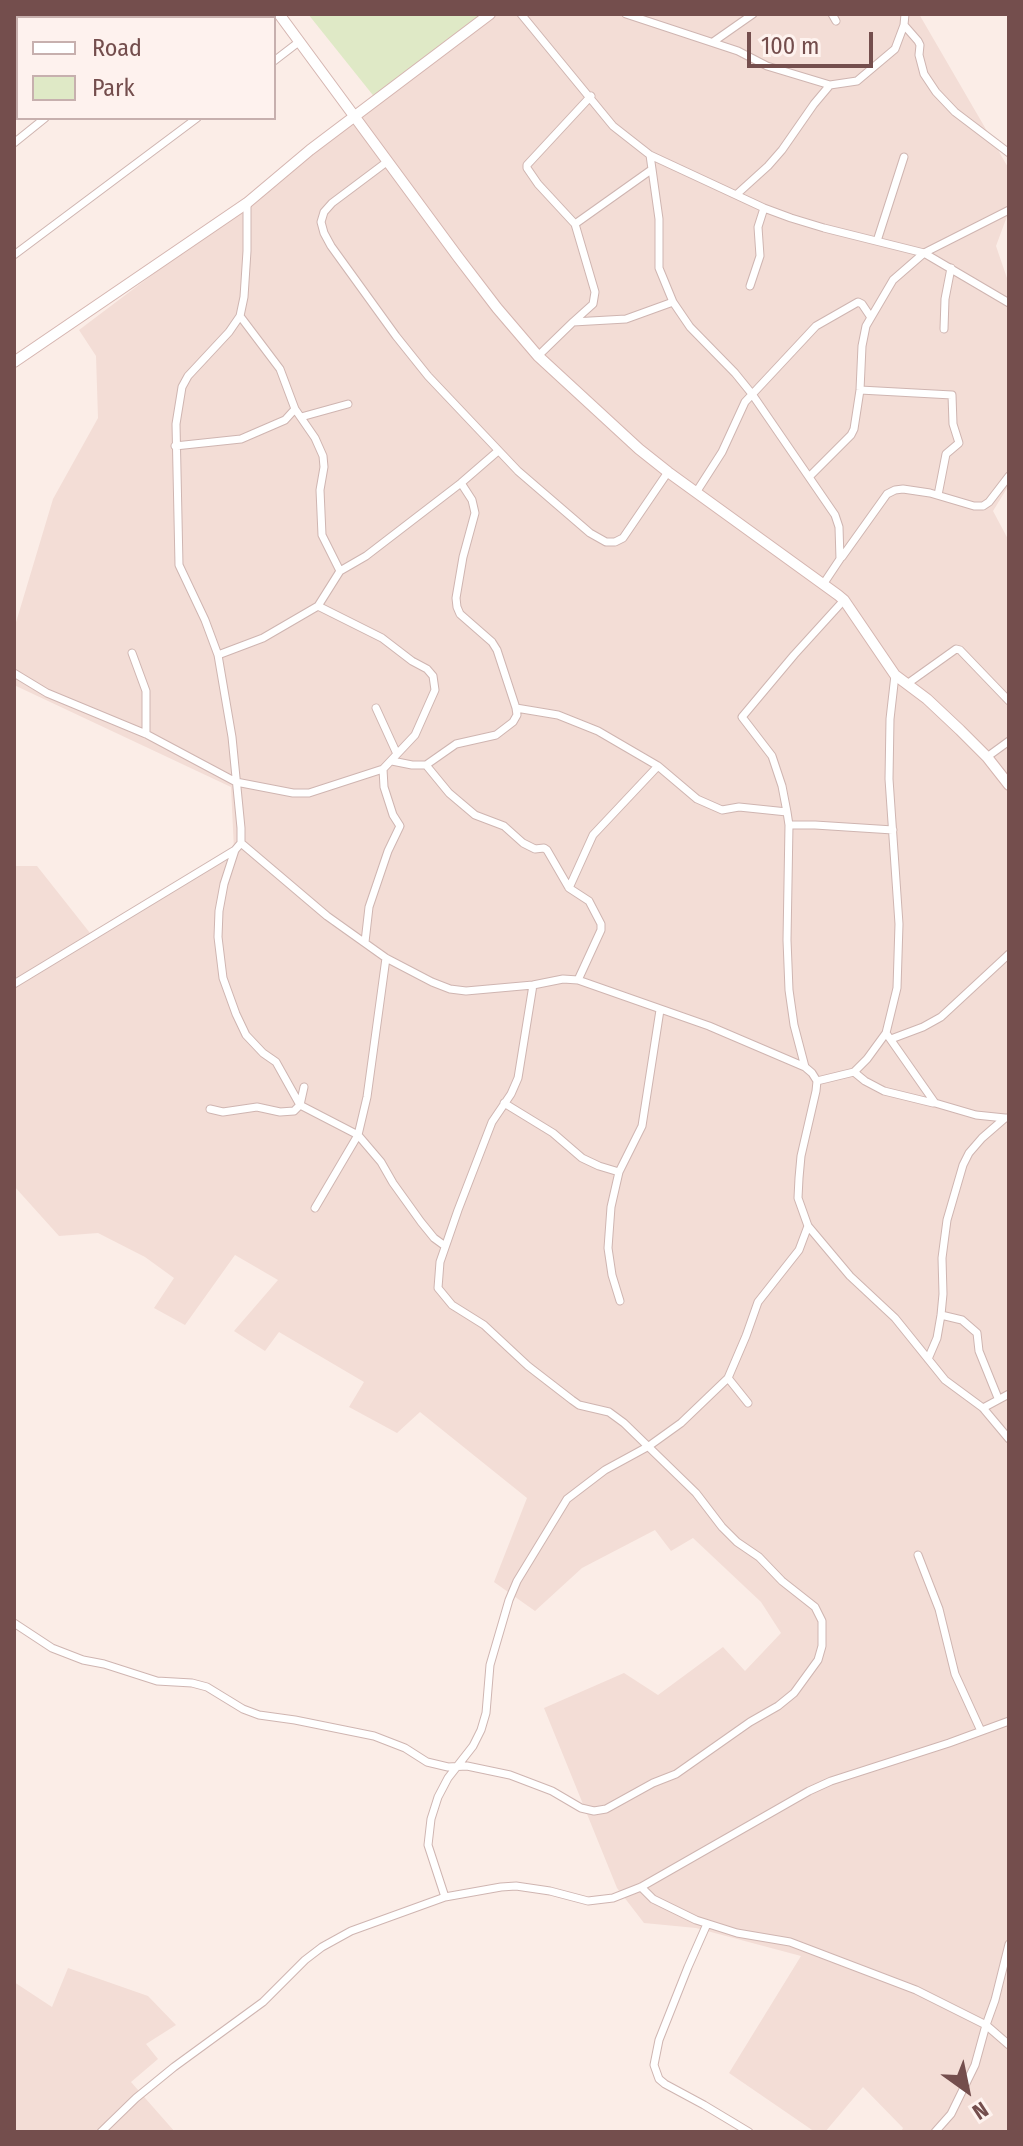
<!DOCTYPE html>
<style>
body{margin:0}
#map{position:relative;width:1023px;height:2146px;overflow:hidden;background:#fbede7;font-family:"Fira Sans Condensed",sans-serif}
canvas{display:block}
.frame{position:absolute;inset:0;border:16px solid #744e4d;pointer-events:none}
.legend{position:absolute;left:16px;top:16px;width:260px;height:104px;box-sizing:border-box;background:#fef2ee;border:2px solid #c7b0ae;margin:0;padding:10px 14px;list-style:none;font-size:24px;color:#744e4d}
.legend li{display:flex;align-items:center;gap:16px;height:40px}
.legend b{width:40px;border:2px solid #c7b0ae}
.north{position:absolute;left:927px;top:2050px;width:80px;height:80px;-webkit-text-stroke:6px #fef2ee;paint-order:stroke;rotate:147deg;font-size:22px;font-weight:700;line-height:32px;text-align:center;color:#744e4d}
.north::after{content:'';display:block;margin:auto;width:28px;height:36px;background:#744e4d;clip-path:polygon(50% 0,100% 100%,50% 72%,0 100%)}
.scale{position:absolute;left:747px;top:32px;width:126px;height:36px;box-sizing:border-box;border:4px solid #744e4d;border-top:0;padding-left:10px;font-size:24px;line-height:28px;white-space:nowrap;color:#744e4d;-webkit-text-stroke:6px #fef2ee;paint-order:stroke}
</style>
<div id="map">
<canvas width="1023" height="2146"></canvas>
<div class="frame"></div>
<ul class="legend">
<li><b style="height:10px;background:#fff"></b>Road</li>
<li><b style="height:22px;background:#dfe9c6"></b>Park</li>
</ul>
<div class="north">N</div>
<div class="scale">100 m</div>
</div>
<script>
const c = document.querySelector('canvas').getContext('2d');
c.lineJoin = 'round';
function fill(path, color) {
  c.fillStyle = color;
  c.fill(path, 'evenodd');
}
function poly(rows) {
  const path = new Path2D();
  for (const r of rows) {
    path.moveTo(r[0], r[1]);
    for (let i = 2; i < r.length; i += 2) path.lineTo(r[i], r[i + 1]);
  }
  return path;
}
function stroke(path, color, width, dash) {
  c.strokeStyle = color;
  c.lineWidth = width;
  c.lineCap = dash ? 'butt' : 'round';
  c.setLineDash(dash || []);
  c.stroke(path);
}
fill(poly([
 [498,14,919,14,1009,169,1009,211,996,246,1009,284,1009,485,993,511,1009,541,1009,2132,901,2132,903,2128,863,2087,825,2132,815,2132,729,2073,801,1956,696,1928,644,1923,617,1888,544,1708,624,1673,658,1695,723,1647,745,1671,781,1633,761,1602,693,1538,671,1551,655,1530,582,1568,535,1611,494,1582,527,1498,420,1412,397,1433,349,1407,364,1382,279,1332,265,1351,234,1331,278,1280,235,1255,185,1325,154,1308,174,1278,145,1257,98,1233,59,1236,14,1186,14,866,37,866,90,933,234,850,231,787,14,685,14,629,53,499,98,418,96,356,79,330],
 [68,1968,148,1996,176,2025,146,2044,158,2059,131,2082,175,2132,14,2132,14,1982,52,2007]
]), '#f3ddd6');
fill(poly([
 [308,14,491,14,380,104]
]), '#dfe9c6');
const street = poly([
 [521,14,613,126,650,155,764,208,791,218,824,228,924,253,1009,303],
 [626,14,738,51,767,66,830,85],
 [832,14,836,21],
 [905,14,904,25,918,41,920,45,919,55,924,74,936,92,955,112,1009,153],
 [175,18,181,14],
 [713,42,753,14],
 [14,49,18,50],
 [274,61,300,41],
 [14,143,45,118],
 [650,155,659,219,659,268,673,302,690,327,735,373,752,394,835,515,839,527,840,559,824,583],
 [388,161,332,203,324,212,321,222,324,233,331,246,396,336,428,376,518,471,590,533,606,542,615,542,623,538,668,472],
 [736,195,768,166,782,150,814,104,830,85,857,81,895,49,904,25],
 [247,203,247,251,244,297,240,316,229,332,188,376,182,387,176,424,179,565,205,620,218,655,232,737,241,828,241,843,235,850,224,884,219,911,218,937,223,978,236,1014,246,1035,263,1053,276,1062,300,1105,358,1135,381,1162,393,1183,421,1222,434,1238,445,1246],
 [575,224,651,170],
 [877,241,904,157],
 [14,255,197,118],
 [750,286,760,256,758,227,764,208],
 [240,316,280,369,295,409,315,438,323,456,324,467,320,490,322,535,340,571],
 [573,322,593,304,595,292,575,224,538,184,527,168,527,165,591,96],
 [944,329,945,299,951,268],
 [538,356,573,322,626,319,673,302],
 [860,390,952,395,953,424,959,443,946,454,938,495],
 [301,417,348,404],
 [175,446,241,439,285,420,295,409],
 [809,477,851,435,854,429,860,390,862,346,866,326,893,280,924,253,1009,210],
 [461,483,472,500,475,513,463,557,456,598,457,607,460,614,492,642,497,650,516,708,558,715,598,731,658,766,697,799,722,810,739,807,787,812],
 [697,491,722,452,745,402,816,326,858,302,862,304,870,316],
 [842,557,887,494,895,490,903,489,930,493,974,506,983,506,989,502,1009,476],
 [132,653,146,691,146,734],
 [218,655,263,638,318,606,340,571,366,556,461,483,498,451],
 [14,673,47,693,146,734,236,782,293,793,309,793,383,769,415,735,435,690,433,676,427,669,412,661,382,638,318,606],
 [907,684,956,649,960,650,1009,701],
 [376,708,397,754],
 [987,757,1009,741],
 [392,761,412,765,426,765,449,793,475,815,504,826,523,843,535,849,544,848,547,850,569,888,589,901,601,924,601,930,578,980],
 [426,765,456,744,496,735,513,722,517,715,516,708],
 [789,825,815,825,893,830],
 [241,843,327,916,386,958,432,982,450,989,466,991,533,985,563,979,578,980,709,1026,805,1067,812,1073,817,1081,816,1091,801,1156,799,1178,798,1198,808,1226,850,1276,895,1318,945,1380,983,1408,1009,1439],
 [569,888,593,835,658,766],
 [365,942,369,907,388,851,400,826,393,815,384,787,383,769],
 [14,984,235,850],
 [886,1033,935,1103,976,1115,1005,1118],
 [891,1039,923,1027,941,1017,1009,954],
 [805,1067,794,1025,789,990,787,940,789,825,787,812,782,786,772,756,742,717,794,655,844,600],
 [854,1072,865,1081,884,1091,933,1103],
 [817,1081,854,1072,867,1059,886,1033,897,988,899,924,889,779,890,719,895,675],
 [504,1103,553,1133,582,1158,599,1166,619,1172],
 [210,1109,223,1112,257,1107,280,1112,294,1111,300,1105,304,1087],
 [315,1208,358,1135,367,1097,386,958],
 [620,1301,612,1275,608,1248,611,1207,619,1172,642,1126,660,1010],
 [941,1315,962,1320,977,1333,979,1351,998,1398],
 [928,1359,937,1338,941,1315,943,1294,942,1258,947,1220,963,1165,969,1153,982,1138,1005,1118,1009,1118],
 [728,1378,748,1403],
 [983,1408,1009,1394],
 [918,1555,939,1609,955,1674,981,1731],
 [14,1623,52,1648,83,1660,104,1664,157,1681,192,1683,207,1687,243,1709,259,1715,295,1720,374,1736,405,1748,427,1762,448,1767,467,1766,510,1775,552,1791,581,1808,594,1811,606,1809,653,1783,676,1774,750,1722,778,1706,794,1693,818,1660,822,1646,822,1621,815,1607,782,1581,759,1557,737,1542,722,1527,696,1493,624,1423,609,1412,579,1405,572,1400,528,1366,484,1325,452,1305,438,1288,440,1262,458,1210,492,1122,511,1094,518,1078,533,985],
 [641,1887,653,1899,696,1920,737,1933,790,1942,916,1990,986,2025,1009,2045],
 [445,1897,428,1845,431,1819,438,1797,448,1778,473,1746,481,1730,486,1713,490,1665,509,1600,517,1581,567,1499,605,1470,649,1446,681,1423,728,1378,746,1336,758,1302,799,1250,808,1226],
 [707,1924,688,1967,659,2040,654,2065,659,2079,665,2084,704,2105,749,2132],
 [101,2132,136,2098,174,2067,263,2002,305,1960,322,1947,351,1931,445,1897,501,1887,516,1886,550,1891,588,1901,613,1898,641,1887,809,1791,831,1781,949,1743,1009,1721],
 [935,2132,951,2114,975,2065,986,2025,995,2000,1009,1944]
]);
const secondary = poly([
 [279,14,458,257,497,308,538,356,639,449,668,472,838,595,844,600,895,675,927,699,960,730,987,757,1009,785],
 [14,362,247,203,310,150,490,14]
]);
stroke(street, '#cfb5b1', 9);
stroke(secondary, '#d5b5b0', 12);
stroke(street, '#fff', 7);
stroke(secondary, '#fff', 10);
</script>
